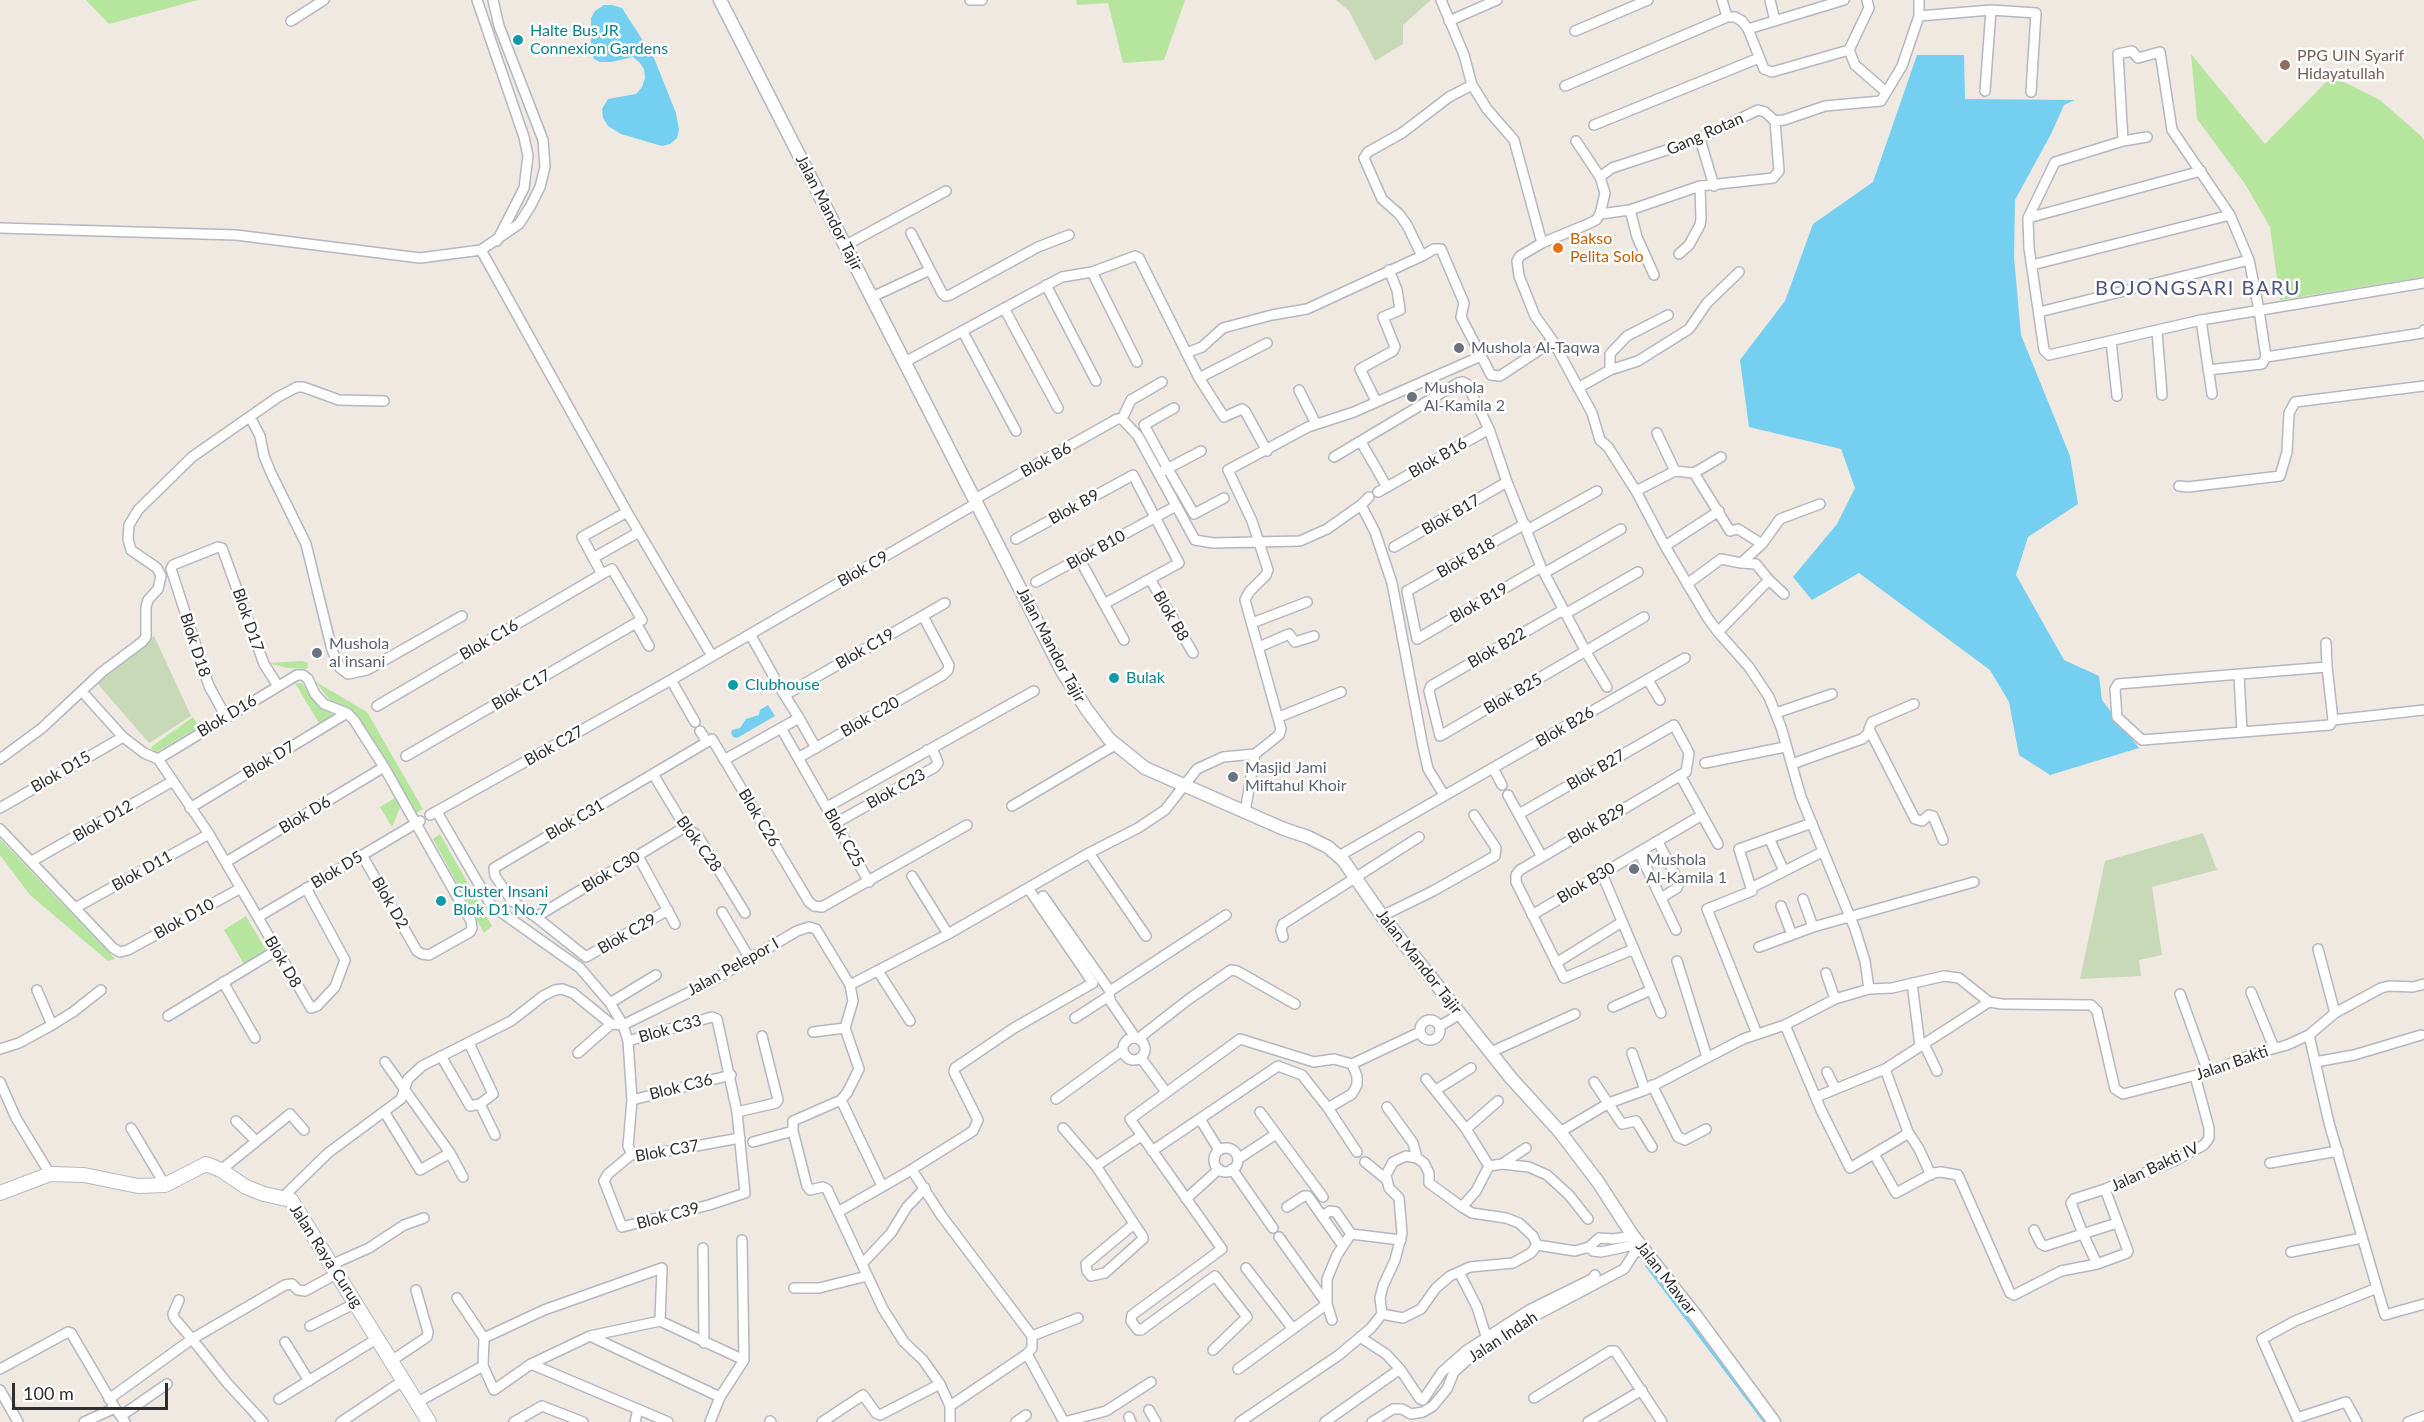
<!DOCTYPE html>
<style>
body{margin:0}
#map{position:relative;width:2424px;height:1422px;overflow:hidden;background:#efe9e1;font-family:Lato,sans-serif}
canvas{display:block}
.scale{position:absolute;left:12px;top:1383px;width:156px;height:27px;box-sizing:border-box;border:3px solid #2e2e2e;border-top:0;padding-left:8px;font-size:18px;line-height:21px;white-space:nowrap;color:#2e2e2e;-webkit-text-stroke:4px #fff;paint-order:stroke}
</style>
<div id="map">
<canvas width="2424" height="1422"></canvas>
<div class="scale">100 m</div>
</div>
<script>
const c = document.querySelector('canvas').getContext('2d');
c.lineJoin = 'round';
function fill(path, color) {
  c.fillStyle = color;
  c.fill(path, 'evenodd');
}
function poly(rows) {
  const path = new Path2D();
  for (const r of rows) {
    if (r.length === 3) {
      path.moveTo(r[0] + r[2], r[1]);
      path.arc(r[0], r[1], r[2], 0, 2 * Math.PI);
      continue;
    }
    path.moveTo(r[0], r[1]);
    for (let i = 2; i < r.length; i += 2) path.lineTo(r[i], r[i + 1]);
  }
  return path;
}
function stroke(path, color, width, dash) {
  c.strokeStyle = color;
  c.lineWidth = width;
  c.lineCap = dash ? 'butt' : 'round';
  c.setLineDash(dash || []);
  c.stroke(path);
}
function write(font, color, halo, rows, align = 'center') {
  c.font = font + ' Lato,sans-serif';
  c.lineWidth = 5;
  c.setLineDash([]);
  c.textBaseline = 'middle';
  c.strokeStyle = halo;
  c.fillStyle = color;
  for (const [text, x, y, turn = 0] of rows) {
    c.save();
    c.translate(x, y);
    c.rotate((+turn || 0) * Math.PI / 180);
    c.textAlign = isNaN(turn) ? turn : align;
    if (halo) c.strokeText(text, 0, 0);
    c.fillText(text, 0, 0);
    c.restore();
  }
}
fill(poly([
 [86,0,198,0,109,24],
 [1076,0,1185,0,1164,60,1123,63,1108,3,1077,5],
 [2191,54,2265,144,2332,76,2380,100,2420,135,2424,140,2424,277,2280,300,2270,227,2245,184,2197,119],
 [302,661,308,663,307,669,288,668,268,663],
 [316,682,367,712,423,809,416,813,358,716,329,699],
 [295,683,302,683,319,706,335,716,320,725],
 [193,717,199,727,155,753,151,747],
 [395,798,400,808,392,827,380,807],
 [440,834,492,926,484,933,433,839],
 [0,839,115,959,108,961,30,895,0,855],
 [246,916,266,950,244,964,224,930]
]), '#b6e59e');
fill(poly([
 [1336,0,1431,0,1403,25,1403,44,1375,61,1349,11],
 [154,636,191,716,149,743,90,675,127,649],
 [2203,833,2217,870,2152,887,2162,955,2139,960,2141,976,2080,979,2105,861]
]), '#c8d9b8');
fill(poly([
 [604,5,612,5,622,8,654,58,676,113,679,130,677,138,670,144,662,146,621,134,608,126,603,118,602,109,608,99,636,94,642,87,645,78,644,69,639,62,633,57,611,62,600,62,594,59,591,54,591,18,595,11],
 [1917,55,1964,55,1965,99,2075,100,2064,105,2051,134,2015,200,2014,257,2021,335,2070,456,2078,504,2028,537,2016,575,2064,660,2099,676,2102,700,2139,748,2050,775,2019,755,2009,702,1990,670,1859,573,1812,600,1793,577,1837,524,1855,488,1841,449,1749,427,1740,360,1785,301,1813,224,1873,182],
 [768,705,775,716,737,738,733,737,731,733,732,730,740,728,746,719,759,715,760,710]
]), '#75cff0');
stroke(poly([
 [1647,1266,1765,1422]
]), '#75cff0', 3);
const minor = poly([
 [477,0,524,137,528,156,524,188,497,241],
 [970,0,982,0],
 [1441,0,1464,55,1472,85,1487,109,1514,140,1542,243],
 [1722,0,1727,17],
 [1770,0,1775,21],
 [1919,16,1991,10,2036,13,2031,92],
 [291,21,324,0],
 [1449,21,1497,0],
 [1748,29,1844,0],
 [1575,31,1648,0],
 [1849,50,1869,8,1867,0],
 [1472,85,1449,97,1402,133,1368,152,1364,158,1382,199,1399,214,1407,225,1422,256,1434,249,1441,249,1464,303,1461,317,1491,375,1500,376,1553,341],
 [1565,86,1727,17,1735,17,1742,21,1748,29,1764,69,1772,72,1849,50,1855,65,1886,92],
 [1985,91,1991,10],
 [1594,125,1759,58],
 [2147,137,2123,141,2055,162,2028,218,2029,248,2044,350,2049,355,2201,320,2424,283],
 [1700,139,1714,186],
 [1576,141,1600,177,1605,193,1600,214,1596,220,1588,224,1542,243,1520,256,1517,261,1519,276,1535,316,1553,341,1592,413,1600,440,1608,447,1636,491,1665,546,1707,617,1718,632,1749,667,1769,697,1781,727,1801,797,1855,929,1865,961,1869,989],
 [2123,141,2118,54,2132,51,2138,58,2160,52,2172,130,2230,215,2249,260,2259,310,2266,357,2262,364,2208,370],
 [1600,177,1612,168,1691,142,1758,110,1765,112,1775,121,1784,120,1825,106,1881,101,1902,66,1919,16,1919,0],
 [1630,210,1637,237,1654,275],
 [1600,214,1630,210,1700,186,1773,178,1779,171,1775,121],
 [2028,218,2201,171],
 [0,228,236,235,420,258,481,250,519,224,530,207,540,187,545,167,543,140,499,26,493,0],
 [911,233,942,293,945,296,950,295,1038,247,1069,235],
 [846,245,946,191],
 [481,250,627,512,712,656],
 [1679,254,1689,245,1700,225,1701,219,1700,186],
 [2032,265,2230,215],
 [1092,272,1137,362],
 [1046,285,1096,381],
 [872,297,930,270],
 [1004,308,1058,408],
 [2039,312,2249,260],
 [2201,320,2212,394],
 [2157,331,2162,395],
 [963,332,1016,431],
 [2111,341,2117,396],
 [1186,353,1202,347,1223,328,1272,315,1307,309,1422,256],
 [2266,357,2422,333,2424,330],
 [905,362,1062,277,1092,272,1135,256,1139,258,1199,378,1267,343],
 [1610,370,1638,361,1689,329,1707,303,1739,272],
 [1199,378,1224,417,1242,409,1245,411,1267,451],
 [1578,388,1610,370,1610,354,1627,336,1668,315],
 [1299,390,1316,424],
 [1376,401,1360,369,1393,351,1395,347,1383,317,1400,310,1397,290,1389,270],
 [1174,408,1144,425,1168,469,1194,514,1224,498],
 [250,417,260,436,264,456,271,473,306,544,332,650,340,668,348,674,367,670,462,616],
 [1122,419,1131,400,1162,382],
 [1657,433,1675,471],
 [1361,442,1387,487,1378,492],
 [1334,457,1458,383,1463,382,1467,384,1489,429,1507,482,1541,567,1586,652,1607,687],
 [1163,471,1201,451],
 [1694,473,1730,531,1738,529,1762,544],
 [2179,486,2188,487,2280,476,2287,452,2289,413,2295,402,2424,386],
 [1387,487,1489,429],
 [1636,491,1675,471,1694,473,1721,457],
 [1369,497,1361,505,1375,532,1392,583,1423,747,1428,769,1444,795],
 [975,499,1117,419,1122,419,1138,436,1195,540,1213,543,1300,541,1327,529,1361,505],
 [627,512,582,537,602,574,612,569,642,620,636,623,649,646],
 [1525,524,1407,591,1417,639,1541,567],
 [1527,530,1597,491],
 [1016,539,1133,475,1179,563,1104,604],
 [1665,546,1719,511],
 [1394,547,1507,482],
 [593,558,639,532],
 [1080,560,1124,640],
 [1546,572,1621,529],
 [1150,579,1193,653],
 [1769,580,1784,594],
 [1036,582,1176,506],
 [1687,584,1721,559,1741,563],
 [1563,610,1431,686,1429,691,1440,736,1644,617],
 [1565,614,1638,572],
 [1252,623,1307,602],
 [1718,632,1769,580,1756,564,1741,563,1762,544,1780,519,1820,504],
 [750,634,774,677],
 [2326,643,2327,667],
 [1259,647,1289,634,1295,642,1314,636],
 [2239,675,2242,732],
 [671,680,695,722],
 [1648,680,1660,700],
 [785,695,945,603],
 [86,696,123,737,144,753,158,759,209,834,311,1008,317,1006,335,987,345,960,306,888],
 [1914,704,1872,722,1869,729,1915,819,1922,821,1929,815,1933,816,1943,840],
 [377,706,602,574],
 [1776,713,1832,694],
 [226,717,209,686,171,569,173,565,218,547,222,548,264,664,278,686],
 [1279,717,1341,692],
 [799,718,816,748],
 [2333,720,2327,667,2118,684,2115,689,2117,717,2142,740,2330,725,2333,720,2424,710],
 [781,728,869,882],
 [707,742,712,739,809,902,814,906,822,907,967,825],
 [406,756,636,623],
 [798,758,943,675,948,670,949,665,923,616],
 [0,759,42,728,102,672,142,642,146,637,146,607,148,600,158,589,161,576,157,568,131,550,128,539,129,525,138,510,192,457,278,397,297,387,303,387,339,400,384,401],
 [158,759,297,675,303,675,308,679,315,694,324,704,347,713,354,720,384,767,471,921,472,928,470,932,429,955,422,954,417,951,362,855],
 [724,760,799,718,779,686],
 [1705,763,1785,747],
 [1792,764,1862,739,1870,732],
 [1493,768,1502,785],
 [653,774,685,827,698,836,745,913],
 [1680,775,1718,844],
 [1508,795,1542,857],
 [1012,806,1115,745],
 [827,807,1034,691],
 [0,808,123,737],
 [190,808,347,713],
 [437,812,491,905,580,968,610,1003,623,1025,628,1041,632,1100,628,1146,632,1154],
 [1245,812,1255,754],
 [1519,814,1674,725,1689,753,1686,772,1542,857,1520,870,1516,875,1516,882,1564,978,1634,949],
 [430,815,671,680,977,503],
 [836,823,935,767,938,763,935,755,932,750,927,750],
 [0,829,113,948,120,952,128,950,241,888],
 [1769,838,1784,871],
 [1658,842,1679,882,1677,888,1661,898],
 [1639,852,1676,930],
 [1089,853,1146,936],
 [638,856,675,924],
 [1339,856,1685,658],
 [32,861,173,781],
 [226,862,384,767],
 [1602,874,1661,1013],
 [912,876,948,934],
 [1751,888,1822,852],
 [1043,896,1110,991],
 [1803,899,1813,927],
 [1781,906,1792,935],
 [75,908,209,834],
 [668,910,586,957,536,917,512,901,495,876,494,868,707,742,700,731],
 [722,912,750,959],
 [1532,915,1702,815],
 [1382,916,1433,891,1495,856,1496,848,1474,815],
 [258,917,420,821],
 [536,917,685,827],
 [1283,937,1281,930,1283,924,1419,837],
 [1759,947,1813,927,1974,882],
 [2318,949,2335,1013],
 [1677,961,1707,1057],
 [1556,963,1622,922],
 [878,971,910,1021],
 [1826,973,1835,999],
 [223,982,255,1038],
 [1912,983,1920,1046],
 [850,985,853,1001,845,1028,859,1069,847,1093,841,1100,882,1186],
 [37,990,52,1025],
 [2251,992,2274,1048],
 [2180,994,2208,1072],
 [610,1003,656,975],
 [1613,1007,1651,990],
 [168,1016,277,950],
 [1075,1018,1109,996],
 [1430,1030,10],
 [1785,1025,1821,1110,1850,1168,1904,1136,1908,1132,1885,1069,1989,1002],
 [1440,1026,1460,1014],
 [813,1032,845,1028],
 [1757,1034,1707,909,1752,891,1739,849,1812,823],
 [2309,1035,2329,1123,2377,1288,2295,1321,2262,1339,2297,1418,2346,1402,2357,1422],
 [1135,1037,1111,1002,1109,996,1110,991,1226,915],
 [1134,1049,11],
 [1139,1038,1189,999,1231,970,1237,971,1295,1004],
 [628,1041,712,1017,717,1019,737,1112,745,1193,709,1205,622,1227,604,1181,608,1174,632,1154],
 [1924,1044,1937,1071],
 [0,1049,19,1043,52,1025,73,1012,101,990],
 [1491,1052,1575,1014],
 [578,1053,611,1024],
 [1632,1053,1645,1090],
 [441,1056,470,1106,480,1104,493,1094,469,1043],
 [1141,1058,1166,1092],
 [385,1062,450,1153,463,1177],
 [2315,1062,2354,1055,2421,1035],
 [1827,1072,1835,1088],
 [1426,1079,1466,1129,1489,1166],
 [0,1082,16,1118,50,1174],
 [1594,1082,1622,1124,1636,1121,1652,1147],
 [1652,1085,1678,1137,1685,1140,1706,1129],
 [1436,1090,1471,1068],
 [1816,1097,1885,1069],
 [1056,1099,1123,1050],
 [632,1100,731,1075],
 [841,1100,793,1121,793,1131,807,1186,810,1190,823,1187,827,1189,883,1309,904,1342,923,1360,940,1384,950,1406,950,1422],
 [480,1104,495,1135],
 [1387,1107,1413,1143,1417,1158],
 [1328,1108,1352,1094,1357,1085,1357,1076,1352,1064],
 [737,1112,776,1103,778,1100,762,1036],
 [1260,1112,1323,1197],
 [385,1113,420,1170,450,1153],
 [1200,1119,1219,1150],
 [236,1121,255,1140],
 [131,1128,165,1185],
 [1063,1128,1096,1166,1143,1237,1143,1239,1105,1273,1091,1276,1087,1271,1086,1264,1134,1224],
 [1466,1129,1498,1101],
 [1560,1132,1609,1103,1645,1090,1743,1039,1785,1025,1835,999,1869,989,1892,988,1944,976,1959,978,1989,1002,2002,1004,2091,1005,2097,1011,2115,1089,2123,1094,2212,1071,2254,1054,2287,1045,2309,1035,2335,1013,2381,988,2389,986,2413,987,2424,984],
 [1908,1132,1919,1149,1931,1175],
 [753,1142,793,1131],
 [1226,1160,12],
 [1152,1151,1278,1066,1302,1075,1328,1108,1357,1152],
 [632,1154,641,1156,740,1138],
 [1874,1154,1896,1193,1933,1173,1941,1172,1958,1175,2010,1293,2014,1295,2061,1271,2097,1264,2127,1253,2128,1251,2105,1189,2174,1161,2204,1145,2209,1138,2209,1128,2195,1076],
 [1406,1156,1417,1158,1424,1163,1429,1173,1429,1183,1462,1207,1472,1213,1506,1218,1519,1223,1533,1236,1537,1245,1531,1253,1513,1263,1470,1267,1450,1276,1436,1288,1421,1309,1403,1318,1382,1314,1380,1298,1383,1286,1395,1260,1402,1233,1399,1198,1389,1188,1386,1175,1393,1162,1406,1156],
 [1238,1159,1276,1134],
 [1365,1162,1386,1179],
 [2270,1163,2338,1151],
 [1502,1164,1526,1148],
 [1096,1166,1141,1136],
 [1232,1169,1273,1228],
 [221,1170,290,1114,304,1130],
 [912,1170,941,1215,1032,1336,1032,1348,1027,1354,1064,1422],
 [284,1196,328,1153,401,1099,408,1079,422,1066,511,1021,543,996,555,990,562,989,573,993,611,1024,623,1025,712,981,797,931,809,927,816,929,850,985,948,934,1089,853,1138,828,1165,810,1197,769,1223,757,1255,754,1279,735,1281,729,1245,600,1249,592,1266,575,1268,570,1252,521,1228,470,1308,427,1354,412,1481,356],
 [1186,1199,1219,1169],
 [1287,1207,1304,1196,1308,1196,1343,1246],
 [1462,1207,1476,1191,1489,1166,1502,1164,1529,1167,1547,1175,1569,1195,1588,1219],
 [838,1212,906,1173,973,1131,978,1120,954,1072,955,1068,1014,1028,1093,983,1028,888],
 [1322,1216,1330,1211,1336,1212,1351,1234],
 [2034,1230,2041,1244,2045,1246,2117,1223],
 [1537,1245,1575,1251,1589,1247,1599,1238,1613,1239,1633,1236],
 [1589,1247,1593,1251,1601,1252,1639,1244],
 [703,1248,704,1343],
 [2291,1252,2362,1238],
 [333,1264,369,1248,404,1225,424,1218],
 [862,1264,891,1233,907,1207,925,1188],
 [2097,1264,2083,1234,2071,1203,2074,1199,2105,1189],
 [1246,1268,1293,1329],
 [1459,1272,1477,1307,1486,1336],
 [794,1288,819,1288,867,1276],
 [2377,1288,2385,1315,2424,1304],
 [457,1298,484,1338],
 [1332,1320,1327,1304,1327,1279,1337,1255,1351,1234,1401,1240],
 [660,1321,744,1360],
 [310,1326,356,1303],
 [590,1336,720,1397],
 [1032,1336,1078,1318],
 [1360,1337,1386,1354,1400,1369],
 [285,1342,309,1381],
 [1213,1350,1247,1317,1215,1276,1141,1330,1138,1330,1131,1321,1132,1315,1222,1249,1130,1119,1240,1039,1314,1062,1334,1059,1352,1064,1420,1032],
 [391,1361,427,1337,428,1332,416,1290],
 [531,1364,668,1422],
 [0,1369,68,1332,71,1333,115,1408],
 [1238,1369,1327,1304,1279,1237],
 [0,1390,18,1422],
 [1534,1398,1610,1351,1615,1351,1662,1422],
 [109,1399,192,1339,174,1318,173,1314,179,1300],
 [279,1399,378,1338],
 [416,1403,483,1366,484,1338,544,1310,662,1268,660,1321,590,1336,531,1364,494,1390,483,1366],
 [950,1406,1027,1354],
 [1149,1410,1156,1422],
 [121,1416,167,1384],
 [1129,1417,1131,1422],
 [770,1421,771,1422],
 [84,1422,115,1408,125,1422],
 [263,1422,228,1384,192,1339,285,1285,292,1284,298,1290,305,1291,338,1273],
 [341,1422,404,1380],
 [514,1422,542,1406,583,1422],
 [635,1422,638,1409],
 [710,1422,720,1397,744,1360,742,1240],
 [822,1422,863,1395,876,1413,880,1415,940,1384],
 [1016,1422,1026,1415],
 [1064,1422,1106,1411,1151,1382],
 [1240,1422,1339,1355,1371,1328,1382,1314],
 [1325,1422,1400,1369,1420,1399,1423,1400,1442,1372,1467,1350,1529,1310,1592,1279,1595,1275],
 [1372,1422,1393,1409,1402,1409,1411,1414,1423,1412,1433,1406,1447,1389,1454,1372,1472,1356,1531,1318,1624,1269,1635,1252,1645,1251],
 [1588,1422,1642,1390],
 [2408,1422,2424,1416]
]);
const tertiary = poly([
 [720,0,1062,671,1087,710,1109,739,1145,768,1284,829,1308,837,1328,847,1343,860,1382,916,1511,1078,1560,1132,1598,1182,1633,1236,1696,1316,1774,1422]
]);
const secondary = poly([
 [0,1193,50,1174,84,1175,138,1186,165,1185,206,1164,221,1170,246,1187,264,1194,291,1200,429,1422]
]);
stroke(minor, '#b4b7c1', 12);
stroke(tertiary, '#b4b7c1', 15);
stroke(secondary, '#b4b7c1', 16);
stroke(minor, '#fff', 9);
stroke(tertiary, '#fff', 12);
stroke(secondary, '#fff', 14);
for (const [x, y, r, color] of [
 [518,40,6,"#0f9aa8"],
 [2285,65,6,"#8d6e63"],
 [1558,248,6,"#e8710a"],
 [1459,348,6,"#6b7280"],
 [1412,397,6,"#6b7280"],
 [317,653,6,"#6b7280"],
 [1114,678,6,"#0f9aa8"],
 [733,685,6,"#0f9aa8"],
 [1233,777,6,"#6b7280"],
 [1634,869,6,"#6b7280"],
 [441,901,6,"#0f9aa8"]
]) {
  const dot = new Path2D();
  dot.arc(x, y, r, 0, 2 * Math.PI);
  c.fillStyle = color;
  c.fill(dot);
  stroke(dot, '#fff', 2);
}
write('16px', '#0d838f', '#fff', [
 ["Halte Bus JR",530,31],
 ["Connexion Gardens",530,49],
 ["Bulak",1126,678],
 ["Clubhouse",745,685],
 ["Cluster Insani",453,892],
 ["Blok D1 No.7",453,910]
], 'left');
write('16px', '#785e54', '#fff', [
 ["PPG UIN Syarif",2297,56],
 ["Hidayatullah",2297,74]
], 'left');
write('16px', '#2e2e2e', '#fff', [
 ["Gang Rotan",1705,134,-24],
 ["Jalan Mandor Tajir",829,213,63],
 ["Blok B16",1438,458,-30],
 ["Blok B6",1046,460,-29],
 ["Blok B9",1074,507,-29],
 ["Blok B17",1451,515,-30],
 ["Blok B10",1096,550,-29],
 ["Blok B18",1466,558,-30],
 ["Blok C9",863,569,-30],
 ["Blok B19",1479,603,-30],
 ["Blok B8",1171,616,60],
 ["Blok D17",248,620,71],
 ["Blok C16",489,640,-30],
 ["Blok D18",195,645,72],
 ["Jalan Mandor Tajir",1051,645,62],
 ["Blok B22",1497,648,-30],
 ["Blok C19",865,649,-30],
 ["Blok C17",521,690,-30],
 ["Blok B25",1513,694,-30],
 ["Blok D16",227,716,-31],
 ["Blok C20",870,717,-30],
 ["Blok B26",1565,727,-30],
 ["Blok C27",554,746,-29],
 ["Blok D7",269,760,-31],
 ["Blok B27",1596,770,-30],
 ["Blok D15",61,772,-30],
 ["Blok C23",896,789,-29],
 ["Blok D6",305,815,-31],
 ["Blok C26",759,818,59],
 ["Blok C31",575,820,-30],
 ["Blok D12",103,821,-30],
 ["Blok B29",1597,824,-30],
 ["Blok C25",844,838,61],
 ["Blok C28",699,844,54],
 ["Blok D5",337,870,-31],
 ["Blok D11",142,871,-29],
 ["Blok C30",611,872,-31],
 ["Blok B30",1586,883,-31],
 ["Blok D2",390,903,60],
 ["Blok D10",184,919,-29],
 ["Blok C29",627,934,-30],
 ["Blok D8",283,962,60],
 ["Jalan Mandor Tajir",1419,962,52],
 ["Jalan Pelepor I",733,967,-29],
 ["Blok C33",670,1029,-16],
 ["Jalan Bakti",2232,1063,-19],
 ["Blok C36",681,1087,-14],
 ["Blok C37",667,1151,-10],
 ["Jalan Bakti IV",2155,1167,-25],
 ["Blok C39",668,1216,-15],
 ["Jalan Raya Curug",326,1256,57],
 ["Jalan Mawar",1666,1278,52],
 ["Jalan Indah",1503,1337,-33]
]);
write('16px', '#c56008', '#fff', [
 ["Bakso",1570,239],
 ["Pelita Solo",1570,257]
], 'left');
write('16px', '#5b616d', '#fff', [
 ["Mushola Al-Taqwa",1471,348],
 ["Mushola",1424,388],
 ["Al-Kamila 2",1424,406],
 ["Mushola",329,644],
 ["al insani",329,662],
 ["Masjid Jami",1245,768],
 ["Miftahul Khoir",1245,786],
 ["Mushola",1646,860],
 ["Al-Kamila 1",1646,878]
], 'left');
c.letterSpacing = '1.5px';
write('20px', '#4d5680', '#fff', [
 ["BOJONGSARI BARU",2198,289]
]);
c.letterSpacing = '0px';
</script>
